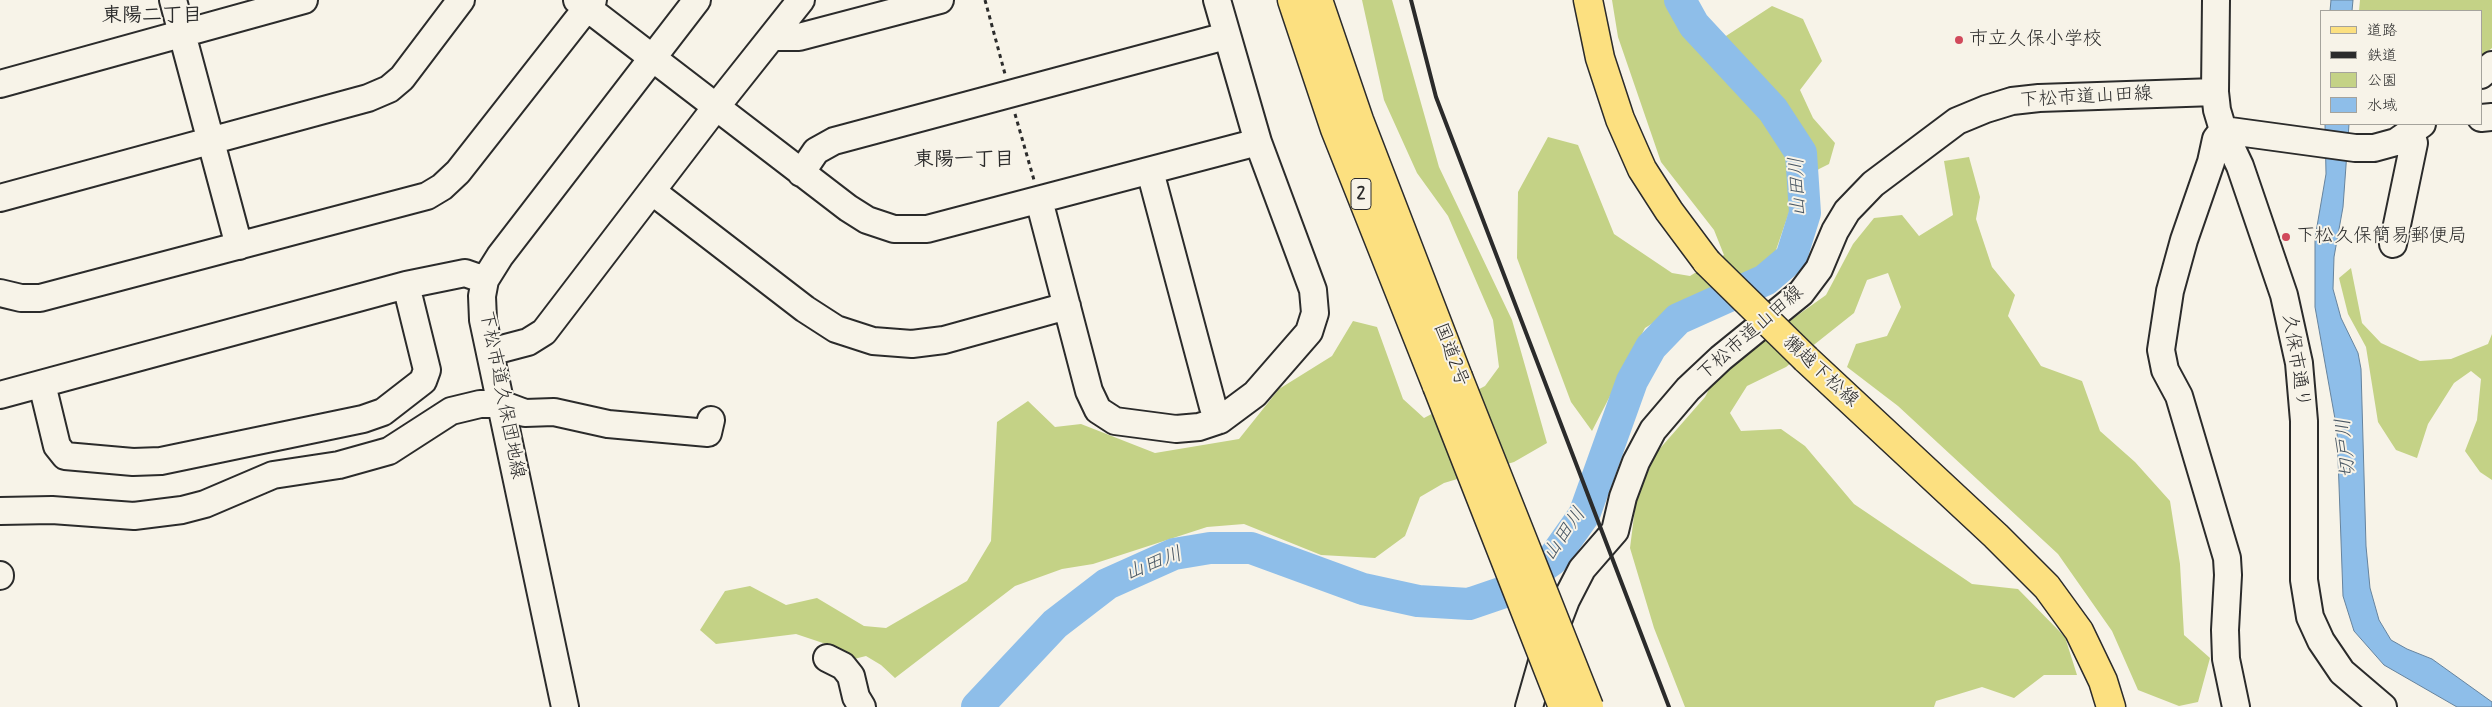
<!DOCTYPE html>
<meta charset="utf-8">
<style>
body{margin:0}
#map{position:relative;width:2492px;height:707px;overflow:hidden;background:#f7f3e8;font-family:Mynerve,"Klee One",sans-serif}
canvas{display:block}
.legend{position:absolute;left:2320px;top:10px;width:162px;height:115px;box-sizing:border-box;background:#f7f3e8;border:1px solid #a5a39c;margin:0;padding:6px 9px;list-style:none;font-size:15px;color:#2b2b2b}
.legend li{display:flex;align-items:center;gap:10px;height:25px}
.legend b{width:25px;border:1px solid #a5a39c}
</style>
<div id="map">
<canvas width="2492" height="707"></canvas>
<ul class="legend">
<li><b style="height:6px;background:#fce080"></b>道路</li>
<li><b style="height:6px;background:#2b2b2b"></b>鉄道</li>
<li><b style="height:14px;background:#c4d286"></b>公園</li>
<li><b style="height:14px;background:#8ebee9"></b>水域</li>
</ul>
</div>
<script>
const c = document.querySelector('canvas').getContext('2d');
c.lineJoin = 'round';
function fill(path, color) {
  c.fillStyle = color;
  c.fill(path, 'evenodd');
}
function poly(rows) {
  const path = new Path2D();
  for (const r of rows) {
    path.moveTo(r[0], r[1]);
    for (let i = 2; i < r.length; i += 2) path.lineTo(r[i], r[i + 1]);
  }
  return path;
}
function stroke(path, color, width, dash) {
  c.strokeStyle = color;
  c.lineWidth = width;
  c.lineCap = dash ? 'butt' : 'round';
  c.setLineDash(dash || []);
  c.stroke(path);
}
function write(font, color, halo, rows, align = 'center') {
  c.font = font + ' Mynerve,"Klee One",sans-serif';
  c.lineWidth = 4;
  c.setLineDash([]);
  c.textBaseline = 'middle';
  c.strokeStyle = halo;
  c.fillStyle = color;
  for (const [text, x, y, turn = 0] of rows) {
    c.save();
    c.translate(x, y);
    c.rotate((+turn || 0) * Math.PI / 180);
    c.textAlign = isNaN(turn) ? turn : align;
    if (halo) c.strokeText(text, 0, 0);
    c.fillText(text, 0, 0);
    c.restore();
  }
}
fill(poly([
 [1362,0,1392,0,1439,167,1512,320,1547,443,1514,462,1444,483,1420,497,1405,536,1375,558,1321,555,1244,524,1207,527,1093,564,1062,569,1015,586,895,678,881,665,866,656,850,660,829,645,796,634,716,644,700,630,725,591,750,586,786,605,817,598,864,626,886,628,967,581,991,541,997,422,1028,401,1055,427,1081,424,1155,453,1239,439,1279,389,1332,356,1353,321,1377,327,1403,399,1424,418,1485,386,1499,367,1493,320,1448,216,1417,173,1384,100],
 [1612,0,1675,0,1706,49,1772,6,1803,19,1822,61,1800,90,1813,118,1835,143,1829,164,1819,169,1798,186,1774,256,1749,279,1682,305,1645,328,1592,431,1571,402,1517,258,1518,192,1548,137,1578,145,1614,234,1672,273,1690,276,1724,255,1714,230,1661,162,1618,37],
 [2360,0,2492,0,2492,48,2481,57,2481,11,2359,11],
 [1969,157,1980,197,1976,219,1992,267,2015,295,2008,316,2041,366,2082,381,2100,431,2135,462,2170,501,2180,564,2184,635,2210,658,2198,702,2179,706,2138,690,2112,631,2058,554,1898,406,1847,367,1856,344,1887,336,1901,307,1888,273,1867,280,1854,313,1786,367,1747,386,1730,413,1741,431,1781,429,1805,446,1854,504,1972,584,2018,589,2065,637,2077,675,2044,675,2014,698,1982,687,1936,701,1934,707,1685,707,1654,628,1630,548,1636,500,1656,453,1705,397,1718,372,1826,295,1853,244,1874,218,1902,215,1919,236,1953,215,1944,161],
 [2351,268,2362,323,2381,343,2420,361,2451,359,2488,344,2492,334,2492,480,2480,472,2465,451,2477,420,2481,379,2471,371,2454,383,2428,424,2417,458,2396,450,2378,422,2366,347,2348,314,2339,278]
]), '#c4d286');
const water = poly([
 [2331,0,2353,0,2352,11,2330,11,2331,0],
 [2325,124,2349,124,2343,207,2334,257,2333,289,2341,318,2358,353,2361,369,2366,546,2370,588,2379,620,2391,640,2407,649,2432,659,2492,702,2492,707,2457,707,2384,665,2354,631,2343,596,2337,430,2315,307,2315,238,2326,174,2325,124]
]);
fill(water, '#8ebee9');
stroke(water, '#66839d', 1);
stroke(poly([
 [977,707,1055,624,1107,584,1174,554,1210,548,1251,548,1363,589,1418,601,1469,604,1510,590,1552,560,1584,515,1632,381,1651,347,1678,319,1765,280,1791,258,1805,213,1801,153,1773,110,1694,25,1680,0]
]), '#8ebee9', 32);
const minor = poly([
 [173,0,239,246],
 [577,0,848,208,867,220,894,229,927,229,1258,142],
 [2216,0,2215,92,2217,110,2223,130,2240,166,2284,295,2299,363,2304,421,2304,580,2310,617,2321,641,2342,672,2383,707],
 [773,37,799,37,940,0],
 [2481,75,2492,65],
 [0,84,304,0],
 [2481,118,2492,117],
 [2223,130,2216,139,2211,162,2184,240,2170,291,2161,350,2165,370,2179,396,2227,558,2228,575,2225,630,2226,659,2236,707],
 [2223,130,2355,148,2374,148,2396,142,2422,124],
 [1150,171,1213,407,1220,420],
 [801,173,816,151,834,141,1226,36],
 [653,192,805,309,836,329,873,341,912,344,944,340,1067,306],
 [0,198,368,98,389,89,402,78,461,0],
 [1039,200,1089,391,1098,410,1115,421,1176,429,1199,427,1220,420,1255,394,1309,332,1315,313,1313,290,1258,142,1217,0],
 [2393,244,2414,143,2411,133],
 [0,293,21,298,40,298,427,196,442,187,458,172,593,0],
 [490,352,528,342,544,332,716,107,801,0],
 [42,384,57,446,65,456,133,462,161,461,363,419,383,412,423,381,427,370,406,285],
 [0,395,406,285,465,273,485,280],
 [0,511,52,510,134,516,182,510,205,504,273,475,339,465,389,451,451,411,480,404,501,404,525,413,554,412,608,424,708,433,711,420],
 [0,575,0,576],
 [827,658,843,666,851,676,856,697,862,707],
 [565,707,483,320,482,296,485,280,500,256,697,0],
 [1529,707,1541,665,1566,600,1582,569,1615,531,1623,497,1636,462,1653,430,1688,389,1721,358,1801,293,1819,269,1835,231,1847,211,1873,184,1957,121,1986,109,2012,101,2039,98,2215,92]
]);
const major = poly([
 [1588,0,1600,58,1620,119,1642,169,1669,211,1707,262],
 [1806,359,1996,536,2047,587,2079,631,2103,681,2111,707]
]);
const highway = poly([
 [1292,0,1335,129,1437,386],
 [1318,0,1359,120,1458,377]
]);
stroke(minor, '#2b2b2b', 30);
stroke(major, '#2b2b2b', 31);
stroke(highway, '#2b2b2b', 31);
stroke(poly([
 [985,0,1005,74],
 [1015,114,1034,180]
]), '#2b2b2b', 3, [4, 4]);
stroke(minor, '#f7f3e8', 26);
stroke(major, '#fce080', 28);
stroke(highway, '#fce080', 28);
stroke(poly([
 [1411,0,1436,97,1669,707]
]), '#2b2b2b', 4);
const majorBridge = poly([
 [1707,262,1806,359]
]);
const highwayBridge = poly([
 [1458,377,1589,707],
 [1437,386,1563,707]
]);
stroke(majorBridge, '#2b2b2b', 31, []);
stroke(highwayBridge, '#2b2b2b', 31, []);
stroke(majorBridge, '#fce080', 28);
stroke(highwayBridge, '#fce080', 28);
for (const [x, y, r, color] of [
 [1959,40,5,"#d1495b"],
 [2286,237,5,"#d1495b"]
]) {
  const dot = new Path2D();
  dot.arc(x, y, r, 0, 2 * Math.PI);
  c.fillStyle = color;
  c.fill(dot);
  stroke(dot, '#f7f3e8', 2);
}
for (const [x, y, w] of [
 [1361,194,20]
]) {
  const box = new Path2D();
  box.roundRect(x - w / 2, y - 15.5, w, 31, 4);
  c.fillStyle = '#f7f3e8';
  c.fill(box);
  stroke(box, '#2b2b2b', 1);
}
write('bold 18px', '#2b2b2b', null, [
 ["2",1361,194]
]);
write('19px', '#2b2b2b', '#f7f3e8', [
 ["市立久保小学校",1969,40],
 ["下松久保簡易郵便局",2296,237]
], 'left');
write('19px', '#2b2b2b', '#f7f3e8', [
 ["下松市道山田線",2086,98,-3],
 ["下松市道山田線",1751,334,-41],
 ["国道2号",1450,355,69],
 ["久保市通り",2295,361,81],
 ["獺越下松線",1820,372,43],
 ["下松市道久保団地線",501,395,79]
]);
write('bold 20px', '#2b2b2b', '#f7f3e8', [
 ["東陽二丁目",152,17],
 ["東陽一丁目",964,161]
]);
write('italic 20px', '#495764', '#f7f3e8', [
 ["山田川",1799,187,-92],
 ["切戸川",2347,448,-95],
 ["山田川",1565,535,-55],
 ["山田川",1154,565,-21]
]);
</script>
